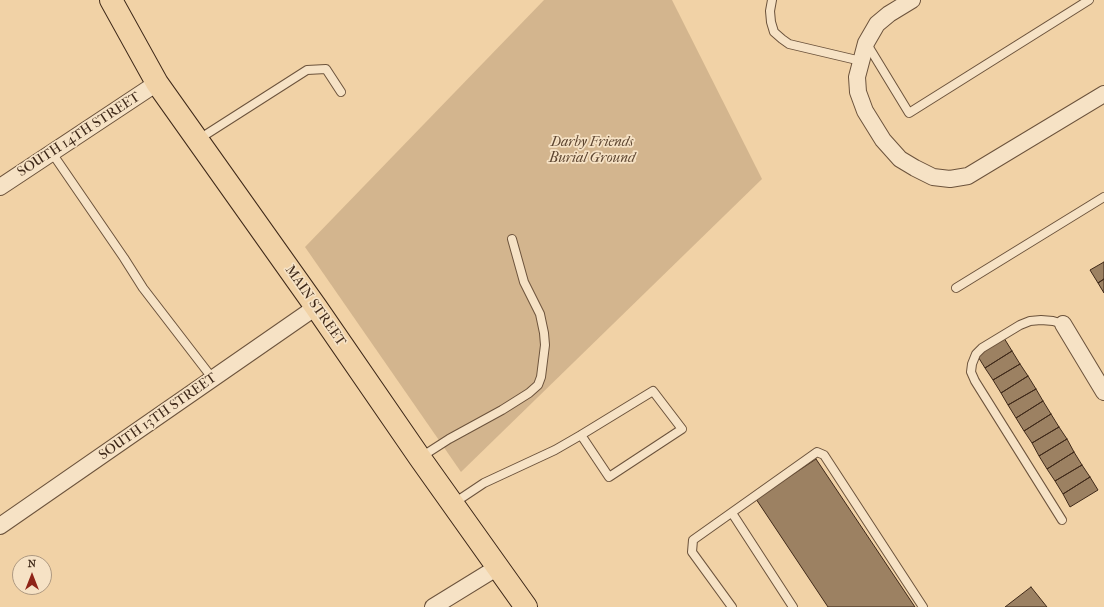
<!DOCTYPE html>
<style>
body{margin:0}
#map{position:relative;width:1104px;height:607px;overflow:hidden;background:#f1d2a6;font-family:"IM FELL French Canon",serif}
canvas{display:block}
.north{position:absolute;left:12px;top:555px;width:40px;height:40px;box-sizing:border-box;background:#f6e2c5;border:1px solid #ad9880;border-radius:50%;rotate:0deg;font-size:11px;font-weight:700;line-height:16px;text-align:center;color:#3f2919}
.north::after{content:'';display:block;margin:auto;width:14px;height:18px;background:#8f2418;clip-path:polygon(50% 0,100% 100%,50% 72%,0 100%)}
</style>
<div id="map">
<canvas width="1104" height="607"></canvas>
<div class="north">N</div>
</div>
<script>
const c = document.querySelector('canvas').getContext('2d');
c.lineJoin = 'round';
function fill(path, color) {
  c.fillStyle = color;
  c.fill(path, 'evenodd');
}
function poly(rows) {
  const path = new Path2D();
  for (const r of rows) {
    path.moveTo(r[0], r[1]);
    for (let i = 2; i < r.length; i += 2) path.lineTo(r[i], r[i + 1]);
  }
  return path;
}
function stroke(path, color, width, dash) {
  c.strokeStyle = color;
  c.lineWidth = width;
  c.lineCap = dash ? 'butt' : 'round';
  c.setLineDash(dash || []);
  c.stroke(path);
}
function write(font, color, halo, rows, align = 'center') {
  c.font = font + ' "IM FELL French Canon",serif';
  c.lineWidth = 3.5;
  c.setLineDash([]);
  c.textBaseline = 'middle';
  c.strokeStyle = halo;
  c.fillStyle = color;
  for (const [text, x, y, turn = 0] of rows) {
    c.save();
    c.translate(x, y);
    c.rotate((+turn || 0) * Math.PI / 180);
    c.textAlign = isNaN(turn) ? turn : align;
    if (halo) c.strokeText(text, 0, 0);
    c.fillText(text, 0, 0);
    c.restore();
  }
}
fill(poly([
 [544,0,672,0,762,179,461,472,305,247]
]), '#d3b58e');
const building = poly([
 [1104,262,1104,279,1098,283,1090,270,1104,262],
 [1104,279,1104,293,1098,283,1104,279],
 [1004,338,1012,351,985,368,977,355,1004,338],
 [1012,351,1020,364,993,380,985,368,1012,351],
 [1020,364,1028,376,1001,393,993,380,1020,364],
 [1028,376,1036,389,1008,405,1001,393,1028,376],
 [1036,389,1043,401,1016,418,1008,405,1036,389],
 [1043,401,1051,414,1024,431,1016,418,1043,401],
 [1051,414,1059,427,1032,443,1024,431,1051,414],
 [1059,427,1067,439,1039,456,1032,443,1059,427],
 [1067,439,1074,452,1047,469,1039,456,1067,439],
 [1074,452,1082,465,1055,481,1047,469,1074,452],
 [816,459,915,607,828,607,756,499,816,459],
 [1082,465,1090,477,1063,494,1055,481,1082,465],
 [1090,477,1098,490,1070,507,1063,494,1090,477],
 [1031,587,1047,607,1005,607,1031,587]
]);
fill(building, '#9c8162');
stroke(building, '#3f2919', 1);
const service = poly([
 [772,0,770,11,771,22,774,32,782,39,789,44,861,61],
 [867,44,909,113,1089,0],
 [199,139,307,70,326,69,341,92],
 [52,153,124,258,143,288,213,379],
 [956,288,1104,197],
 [421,457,449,439,502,410,529,393,538,385,541,377,545,345,544,333,540,314,524,282,512,239],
 [454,503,484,483,555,450,581,435,653,391,682,429,609,477,581,435],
 [732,513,793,607],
 [1062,520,975,381,971,372,972,364,976,354,982,348,1020,325,1030,321,1041,320,1053,321,1063,324],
 [732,607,692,552,693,540,817,452,824,455,923,607]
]);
const minor = poly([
 [912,0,889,14,877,24,866,43,857,77,858,92,865,111,883,140,900,159,915,168,933,177,950,179,968,176,1104,94],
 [0,187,157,83],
 [1063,324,1104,392],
 [0,526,316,307],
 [433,607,498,567]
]);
const primary = poly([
 [111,0,157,83,316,307,420,458,526,607]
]);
stroke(service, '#6c533c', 10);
stroke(minor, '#6c533c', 18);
stroke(primary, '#3f2919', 24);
stroke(service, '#f6e2c5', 8);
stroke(minor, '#f6e2c5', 16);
stroke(primary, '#f1d2a6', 22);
write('14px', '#3f2919', '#f6e2c5', [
 ["SOUTH 14TH STREET",79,135,-33],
 ["MAIN STREET",315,306,55],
 ["SOUTH 13TH STREET",158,417,-35]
]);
write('italic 14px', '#5d4530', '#f6e2c5', [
 ["Darby Friends",592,143],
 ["Burial Ground",592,159]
]);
</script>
